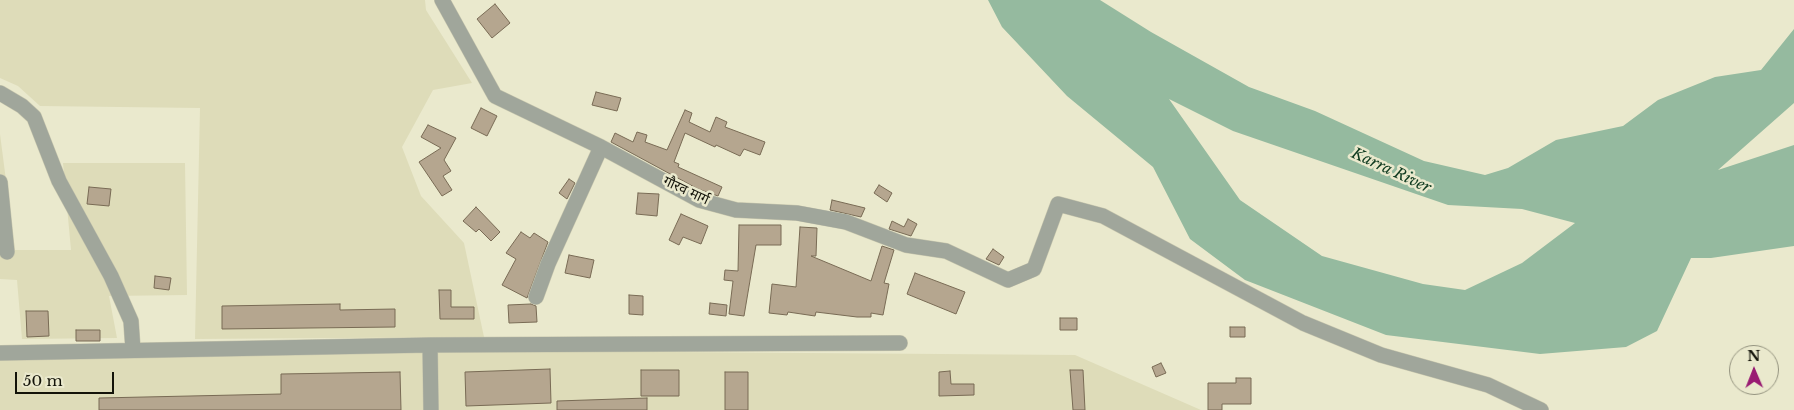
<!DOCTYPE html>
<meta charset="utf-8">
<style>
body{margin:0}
#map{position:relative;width:1794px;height:410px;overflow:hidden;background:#eae9cd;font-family:"Libre Baskerville",serif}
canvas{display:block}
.north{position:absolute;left:1729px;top:345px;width:50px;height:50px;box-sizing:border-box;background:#eae9cd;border:1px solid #94937f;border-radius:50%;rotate:359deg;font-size:14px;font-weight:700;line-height:20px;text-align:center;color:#131309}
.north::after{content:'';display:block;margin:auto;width:18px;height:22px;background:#991b72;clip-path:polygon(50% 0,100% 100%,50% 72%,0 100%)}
.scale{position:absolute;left:15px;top:372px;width:99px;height:22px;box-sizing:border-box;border:2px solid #131309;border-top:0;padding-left:6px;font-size:15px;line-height:18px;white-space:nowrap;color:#131309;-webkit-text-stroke:4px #eae9cd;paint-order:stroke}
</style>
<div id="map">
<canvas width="1794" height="410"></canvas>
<div class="north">N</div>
<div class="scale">50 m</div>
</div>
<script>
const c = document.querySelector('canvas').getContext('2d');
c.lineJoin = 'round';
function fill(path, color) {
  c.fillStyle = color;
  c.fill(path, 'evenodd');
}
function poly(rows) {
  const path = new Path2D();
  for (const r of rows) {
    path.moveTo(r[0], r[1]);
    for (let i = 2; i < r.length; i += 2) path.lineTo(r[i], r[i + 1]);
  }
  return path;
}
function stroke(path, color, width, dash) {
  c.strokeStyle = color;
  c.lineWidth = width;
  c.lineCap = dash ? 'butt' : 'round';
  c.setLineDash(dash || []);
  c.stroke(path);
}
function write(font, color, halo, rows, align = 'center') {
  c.font = font + ' "Libre Baskerville","Noto Sans Devanagari",serif';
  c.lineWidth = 5;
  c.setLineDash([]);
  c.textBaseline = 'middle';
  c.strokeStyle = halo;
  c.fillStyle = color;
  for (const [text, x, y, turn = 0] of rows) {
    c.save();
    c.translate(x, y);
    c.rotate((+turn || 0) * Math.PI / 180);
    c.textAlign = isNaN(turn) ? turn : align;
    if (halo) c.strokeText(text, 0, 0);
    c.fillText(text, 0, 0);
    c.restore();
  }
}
fill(poly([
 [0,0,425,0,426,10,472,83,433,90,402,147,421,196,464,243,484,337,195,339,200,108,40,106,18,86,0,78],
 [0,134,15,250,71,250,63,163,185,163,187,295,109,296,117,338,22,339,17,280,0,279],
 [0,347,1075,355,1201,410,0,410]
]), '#dedcb9');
fill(poly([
 [988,0,1100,0,1151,32,1249,87,1315,111,1424,161,1485,175,1508,168,1556,140,1623,126,1658,100,1715,77,1761,70,1794,29,1794,103,1718,170,1794,145,1794,246,1711,258,1691,258,1657,331,1626,347,1540,354,1386,335,1245,280,1190,239,1153,167,1067,96,1002,27],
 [1169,99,1233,131,1448,205,1522,209,1575,223,1522,263,1465,290,1423,284,1322,256,1240,200]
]), '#95ba9f');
const building = poly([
 [495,4,510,23,492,38,477,19,495,4],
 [596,92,621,98,617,111,592,105,596,92],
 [481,108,497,116,487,136,471,128,481,108],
 [685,110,692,113,689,122,710,132,716,117,727,122,725,127,765,142,760,155,744,149,740,156,716,145,715,147,685,133,674,162,679,164,678,167,722,187,718,196,698,189,611,142,615,133,633,142,637,132,647,135,645,142,667,150,685,110],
 [428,125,456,138,444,160,451,171,443,176,452,190,442,196,419,162,441,148,421,137,428,125],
 [569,179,575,183,567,199,559,193,569,179],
 [879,185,892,193,887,202,874,193,879,185],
 [89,187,111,189,109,206,87,204,89,187],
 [638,193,659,194,657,216,636,214,638,193],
 [832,200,865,208,861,217,830,210,832,200],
 [476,207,500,232,491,241,479,229,476,232,463,221,476,207],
 [681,214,708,226,701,244,683,237,679,245,669,240,681,214],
 [908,219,917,224,911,236,889,229,892,221,904,227,908,219],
 [739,225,781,225,781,245,756,245,744,316,729,314,733,281,724,280,725,270,738,271,739,225],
 [800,227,817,228,816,256,811,256,871,281,882,246,894,250,884,283,889,284,883,315,871,313,871,317,857,317,816,312,815,316,788,312,787,315,769,313,772,284,796,287,800,227],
 [521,232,530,238,534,233,548,242,527,298,502,285,516,259,506,253,521,232],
 [993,249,1004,257,999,265,986,259,993,249],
 [569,255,594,260,590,278,565,273,569,255],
 [915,273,965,292,956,314,907,294,915,273],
 [155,276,171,278,169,290,154,288,155,276],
 [439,290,451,290,451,307,474,307,474,319,440,319,439,290],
 [629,295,643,296,643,315,629,314,629,295],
 [710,303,727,305,726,316,709,314,710,303],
 [340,304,340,310,395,309,395,327,222,329,222,306,340,304],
 [531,304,536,306,537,322,509,323,508,305,531,304],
 [26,311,48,311,49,336,27,337,26,311],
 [1060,318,1077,318,1077,330,1060,330,1060,318],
 [1230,327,1245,327,1245,337,1230,337,1230,327],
 [76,330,100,330,100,341,76,341,76,330],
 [1161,363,1166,373,1156,377,1152,367,1161,363],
 [550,369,551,403,466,406,465,372,550,369],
 [641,370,679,370,679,396,641,396,641,370],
 [1070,370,1083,370,1085,410,1073,410,1070,370],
 [950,371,951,384,974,384,974,395,939,396,939,372,950,371],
 [400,372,401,410,99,410,99,398,281,394,281,374,400,372],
 [725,372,748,372,748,410,725,410,725,372],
 [1236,378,1251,378,1251,404,1222,404,1222,410,1208,410,1208,383,1236,383,1236,378],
 [647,398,647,410,557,410,557,401,647,398]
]);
fill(building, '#b5a68f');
stroke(building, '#796b55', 1);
const minor = poly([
 [442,0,495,96,601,147,699,200,736,210,797,213,846,222,906,245,946,251,1008,280,1034,269,1058,204,1103,216,1303,323,1381,355,1488,385,1541,410],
 [0,93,22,106,34,117,59,181,111,276,131,321,133,350],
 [0,182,7,252],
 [536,297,548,264,601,147],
 [430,345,431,410],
 [0,353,430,345,900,343]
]);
stroke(minor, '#c8c7ae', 16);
stroke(minor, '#a0a69b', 15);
write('14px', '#131309', '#eae9cd', [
 ["गौरव मार्ग",686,191,25]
]);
write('italic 15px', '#0f3b20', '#eae9cd', [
 ["Karra River",1391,171,25]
]);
</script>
